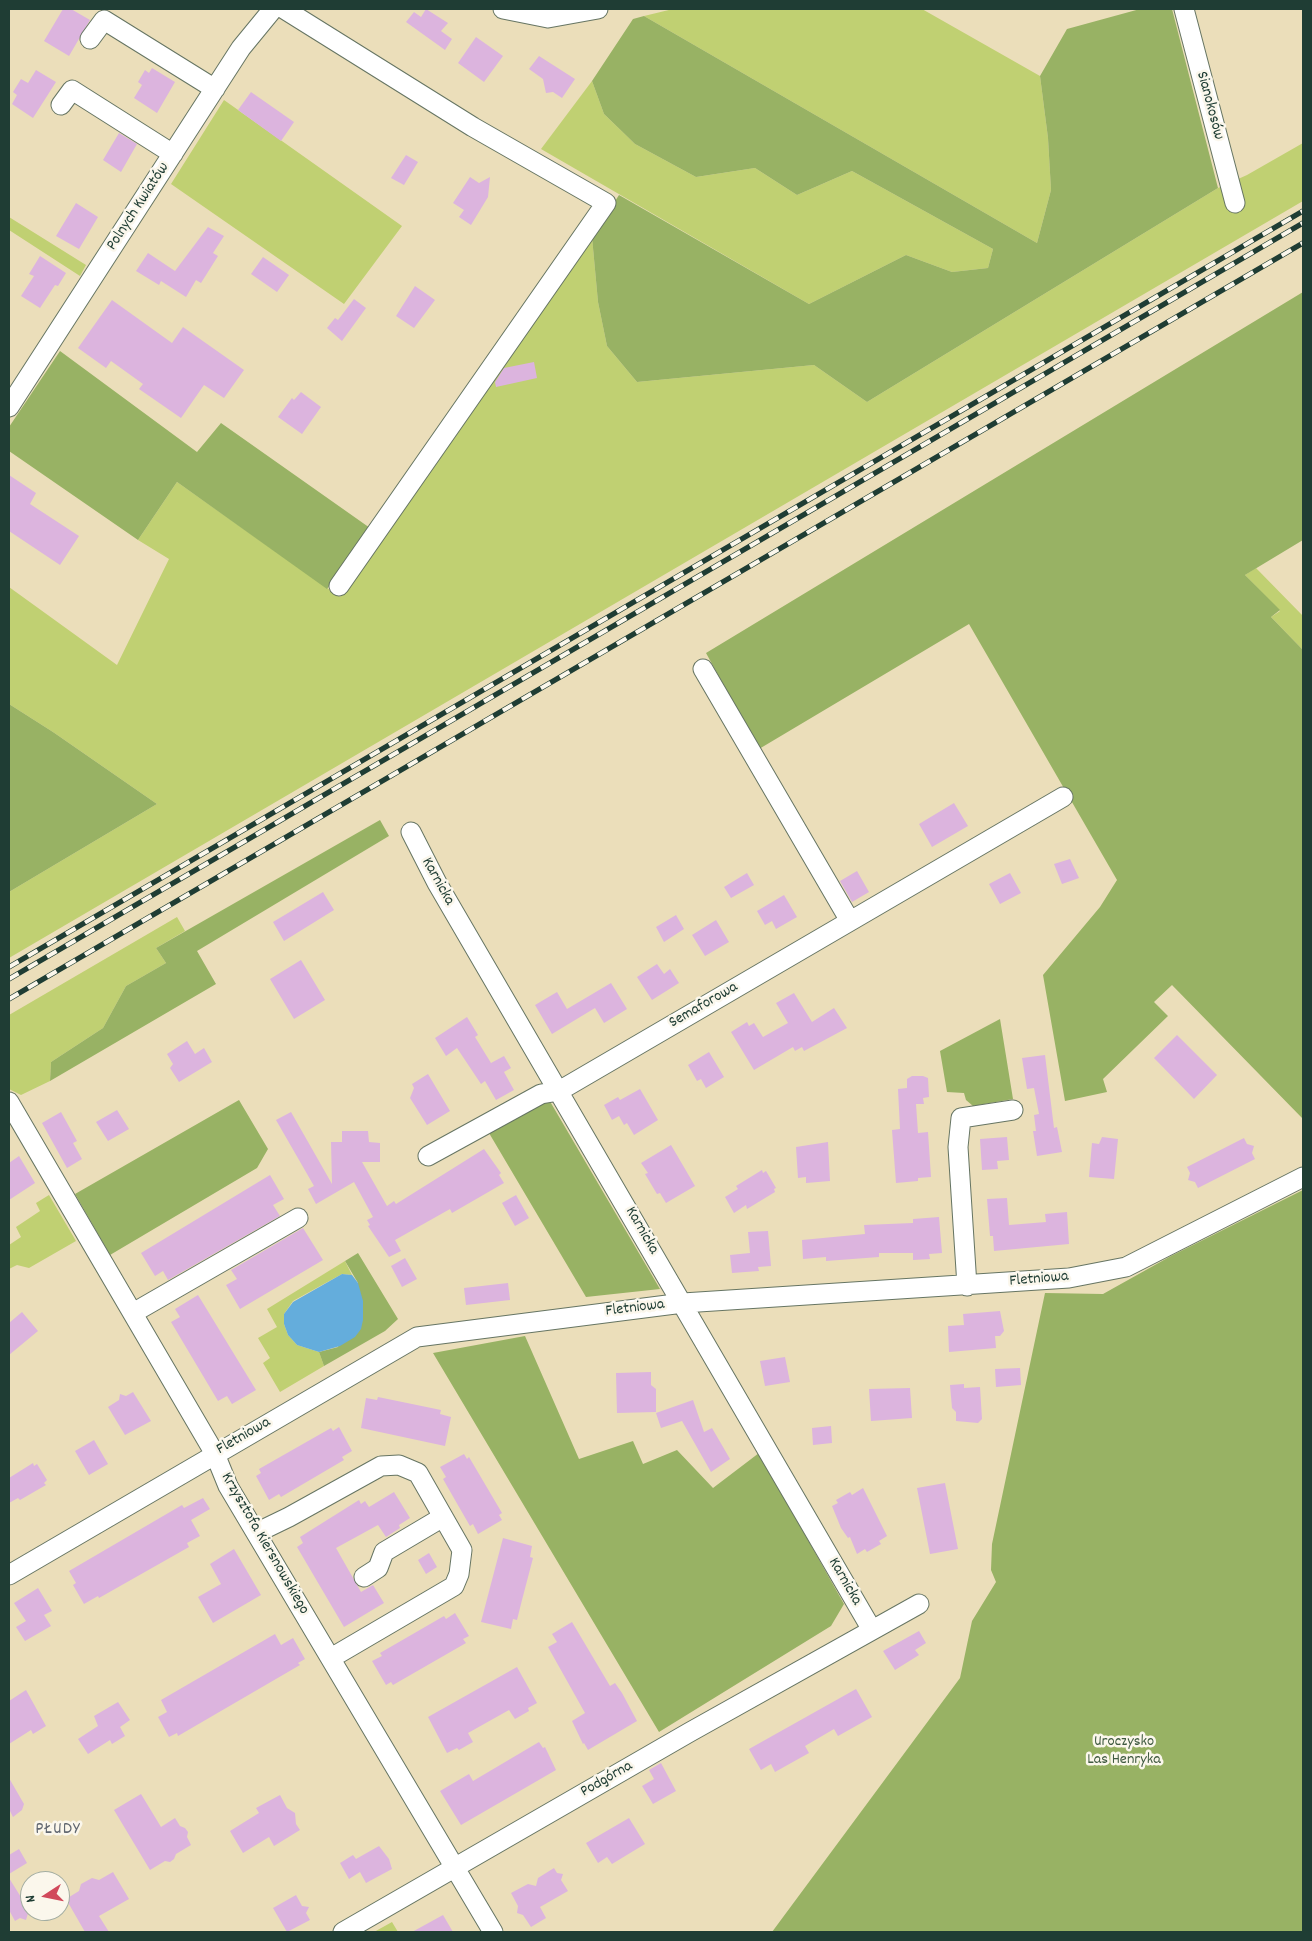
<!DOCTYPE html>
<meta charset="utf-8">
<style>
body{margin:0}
#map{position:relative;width:1312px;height:1941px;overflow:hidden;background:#ebdeba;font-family:Dekko,sans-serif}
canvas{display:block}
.frame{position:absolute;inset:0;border:10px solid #1f3d34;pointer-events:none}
.north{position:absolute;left:20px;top:1871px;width:50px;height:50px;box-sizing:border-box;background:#fbf7ec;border:1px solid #a3ada2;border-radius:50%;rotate:259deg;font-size:14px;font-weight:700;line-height:20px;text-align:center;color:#1f3d34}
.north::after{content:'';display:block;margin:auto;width:18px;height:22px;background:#d1495b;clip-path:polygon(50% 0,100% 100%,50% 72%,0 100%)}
</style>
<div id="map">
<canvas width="1312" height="1941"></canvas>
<div class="frame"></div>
<div class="north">N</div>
</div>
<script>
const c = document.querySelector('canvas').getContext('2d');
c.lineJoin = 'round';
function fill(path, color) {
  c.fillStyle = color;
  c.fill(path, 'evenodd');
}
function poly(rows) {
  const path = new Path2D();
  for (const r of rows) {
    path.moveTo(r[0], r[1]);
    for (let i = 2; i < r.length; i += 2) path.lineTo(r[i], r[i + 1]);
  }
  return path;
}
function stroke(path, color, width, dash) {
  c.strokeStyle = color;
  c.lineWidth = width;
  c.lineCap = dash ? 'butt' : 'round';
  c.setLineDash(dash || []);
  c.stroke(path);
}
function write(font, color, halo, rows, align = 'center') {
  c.font = font + ' Dekko,sans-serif';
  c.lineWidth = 5;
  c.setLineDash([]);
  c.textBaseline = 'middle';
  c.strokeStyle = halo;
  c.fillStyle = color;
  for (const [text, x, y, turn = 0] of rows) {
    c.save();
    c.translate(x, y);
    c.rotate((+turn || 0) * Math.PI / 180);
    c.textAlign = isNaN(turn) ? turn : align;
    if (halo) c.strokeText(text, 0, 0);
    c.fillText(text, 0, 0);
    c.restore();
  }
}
fill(poly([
 [673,9,922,9,1040,76,1048,138,1051,190,1037,243,644,16],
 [592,81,604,114,635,144,696,177,755,168,797,195,852,171,993,249,988,268,952,272,906,255,809,304,541,149],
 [224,100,402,226,344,304,171,184],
 [1303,143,1303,201,9,958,9,892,157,804,53,732,9,704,9,587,117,665,169,559,138,540,177,482,340,597,592,237,598,302,607,346,637,382,814,365,867,402,1218,188,1247,175],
 [9,217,86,265,80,276,9,230],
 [1256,568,1303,616,1303,650,1271,617,1280,611,1245,575],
 [177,917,185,931,156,948,166,963,126,986,103,1028,51,1062,50,1081,21,1095,9,1089,9,1015],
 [49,1195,76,1241,29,1268,17,1265,9,1269,9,1245,21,1237,16,1227,40,1211,36,1203],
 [345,1261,352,1275,342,1274,293,1301,284,1314,284,1324,288,1335,297,1345,319,1352,324,1366,280,1392,263,1363,270,1358,258,1338,277,1327,267,1309],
 [392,1922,398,1932,374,1932]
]), '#c0d072');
fill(poly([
 [1140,9,1172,9,1218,188,867,402,814,365,637,382,607,346,598,302,592,237,619,195,809,304,906,255,952,272,988,268,993,249,852,171,797,195,755,168,696,177,635,144,604,114,592,81,633,19,644,16,1037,243,1051,190,1048,138,1040,76,1067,29],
 [1303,292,1303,540,1245,575,1280,610,1271,617,1303,650,1303,1119,1172,985,1154,1002,1168,1016,1103,1079,1107,1092,1065,1101,1043,975,1100,907,1117,880,969,624,759,749,706,653],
 [60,351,197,452,221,423,370,528,327,589,177,482,138,540,9,451,9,427],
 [9,704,53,732,157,804,9,892],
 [380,820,389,836,197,951,216,984,50,1081,51,1062,103,1028,126,986,166,963,156,948],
 [1000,1019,1013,1099,973,1106,966,1100,964,1093,947,1092,940,1051],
 [548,1098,660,1289,586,1297,489,1133],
 [239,1100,268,1149,257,1168,110,1255,75,1194],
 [1303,1190,1303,1932,772,1932,960,1678,972,1621,996,1582,991,1570,992,1544,1045,1293,1103,1294,1171,1256],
 [358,1253,398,1319,385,1331,324,1366,319,1352,338,1347,358,1283,345,1261],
 [525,1336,579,1459,633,1441,643,1464,677,1450,713,1488,759,1453,844,1604,831,1626,659,1732,433,1353]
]), '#98b264');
fill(poly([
 [342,1274,352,1275,358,1283,363,1301,363,1320,361,1329,355,1337,340,1346,319,1352,297,1345,288,1335,284,1324,284,1314,293,1302]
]), '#64addc');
fill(poly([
 [63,9,71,9,90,20,69,56,44,41],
 [426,9,448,23,441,31,452,39,445,50,406,22,414,12,421,17],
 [476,37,503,56,484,82,458,63],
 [539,56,575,79,562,98,553,92,546,93,543,79,529,69],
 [152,68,175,82,157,113,134,98,142,85,138,82,145,70,149,73],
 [36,70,56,82,33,118,12,104,17,95,13,92,21,79,28,83],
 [251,92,294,122,281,141,238,110],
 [119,133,137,144,121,172,103,160],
 [406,155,418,162,404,185,391,178],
 [470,177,479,183,490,177,488,197,471,225,459,217,464,210,453,203],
 [76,203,98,217,79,249,56,236],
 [208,227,224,236,213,253,218,256,201,283,196,280,186,297,161,281,159,285,136,271,148,253,175,271],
 [40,256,66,273,58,286,55,285,40,308,21,296,34,276,29,274],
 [263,257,289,275,277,292,251,274],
 [415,286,435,300,414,328,396,316],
 [354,299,366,308,342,341,327,328,335,318,338,320],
 [112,300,172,343,183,327,244,370,224,398,204,385,181,418,139,389,143,384,111,361,106,368,78,348],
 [534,362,537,378,496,387,495,382,504,368],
 [301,392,321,407,302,434,278,417,292,398,294,400],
 [9,475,36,493,30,504,79,536,60,565,9,531],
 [954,803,968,826,932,847,919,824],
 [1070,859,1079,878,1062,884,1054,864],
 [857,871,869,892,852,902,840,881],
 [747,873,754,885,731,898,724,887],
 [1010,873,1021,893,1000,904,989,884],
 [323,892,334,910,284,941,273,922],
 [784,895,797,917,776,929,772,921,765,925,757,911],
 [676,915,684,929,664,942,656,927],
 [716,920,729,942,705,956,692,935],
 [301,960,325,1000,294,1019,270,979],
 [657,964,664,974,670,969,679,983,652,1000,637,977],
 [611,983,627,1009,604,1023,595,1008,552,1034,535,1005,557,992,567,1009],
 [794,993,812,1022,834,1008,847,1028,804,1051,802,1047,795,1051,793,1047,754,1070,731,1032,747,1022,749,1026,754,1023,763,1037,788,1023,776,1003],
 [467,1017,478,1035,475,1037,491,1063,504,1056,511,1068,504,1072,514,1090,496,1100,485,1081,481,1084,457,1048,446,1056,435,1038],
 [1177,1035,1217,1075,1194,1099,1154,1058],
 [187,1041,195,1054,204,1048,212,1062,179,1082,170,1068,173,1064,167,1054],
 [709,1052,724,1077,706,1088,701,1079,697,1081,688,1065],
 [1045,1055,1054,1128,1057,1127,1062,1152,1037,1156,1033,1131,1036,1131,1034,1115,1039,1114,1034,1088,1027,1089,1022,1058],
 [428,1074,450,1111,427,1125,410,1098,414,1088,412,1084],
 [912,1076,923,1076,928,1078,929,1097,923,1098,924,1104,916,1104,918,1133,928,1132,931,1177,918,1178,918,1181,896,1183,892,1130,900,1129,898,1089,907,1088,907,1079],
 [640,1089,658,1120,634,1135,627,1123,624,1125,619,1116,612,1120,604,1105,618,1097,620,1100],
 [117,1110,129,1129,108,1141,96,1122],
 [61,1112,77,1141,73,1143,82,1159,67,1168,42,1123],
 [291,1112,332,1184,331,1142,342,1142,342,1131,368,1131,369,1142,380,1143,380,1162,362,1162,387,1206,394,1201,396,1204,484,1149,501,1173,499,1175,504,1183,452,1213,450,1209,395,1240,401,1251,389,1257,368,1226,370,1225,367,1220,373,1217,354,1182,316,1204,308,1189,314,1186,276,1120],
 [1007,1137,1009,1160,997,1161,998,1169,982,1170,980,1139],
 [1102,1137,1118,1139,1114,1179,1089,1177,1092,1143,1099,1144],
 [1244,1138,1247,1144,1254,1146,1252,1153,1255,1159,1198,1188,1195,1182,1188,1180,1190,1173,1187,1167],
 [828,1142,830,1181,806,1183,806,1177,798,1178,796,1147],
 [671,1145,695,1186,666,1203,660,1193,657,1194,645,1174,648,1173,641,1163],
 [19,1156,35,1183,9,1200,9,1163],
 [762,1170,763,1173,766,1171,776,1188,774,1189,775,1192,747,1209,746,1205,734,1213,725,1197,738,1189,736,1186],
 [270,1175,284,1199,273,1205,280,1216,168,1280,163,1271,155,1276,141,1253],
 [516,1195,529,1218,515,1226,502,1203],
 [1007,1198,1009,1225,1046,1222,1045,1214,1067,1212,1069,1244,994,1251,993,1236,990,1236,987,1199],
 [939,1217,942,1253,929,1254,930,1259,913,1260,913,1253,879,1253,879,1257,826,1261,826,1257,803,1259,802,1240,865,1234,864,1225,913,1223,913,1219],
 [303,1228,323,1260,240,1309,226,1285,237,1279,231,1270],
 [768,1231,771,1266,758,1267,759,1271,732,1273,730,1255,750,1253,748,1232],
 [405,1258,417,1279,402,1287,391,1266],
 [508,1283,510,1300,466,1305,464,1288],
 [198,1295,256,1390,232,1404,227,1396,218,1401,171,1322,180,1317,175,1309],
 [1000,1311,1004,1331,1000,1336,995,1336,996,1348,949,1352,948,1326,964,1325,963,1314],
 [22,1312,38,1331,9,1355,9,1323],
 [785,1357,790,1382,765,1386,760,1361],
 [1020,1368,1021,1385,996,1387,995,1369],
 [651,1372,651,1385,656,1389,656,1412,617,1413,616,1373],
 [964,1384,964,1388,980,1387,982,1419,978,1423,956,1421,956,1412,952,1408,950,1385],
 [910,1388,912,1418,871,1421,869,1389],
 [133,1392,151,1421,125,1435,108,1407,119,1400,120,1394,126,1396],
 [378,1397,441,1410,440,1414,451,1417,445,1446,361,1428,366,1398,377,1400],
 [693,1400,704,1432,712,1428,730,1459,711,1472,682,1421,661,1428,656,1413],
 [831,1426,832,1443,813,1445,812,1428],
 [339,1427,352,1451,342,1457,344,1460,281,1497,279,1494,269,1500,256,1476,261,1473,259,1469,331,1428,333,1431],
 [94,1440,108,1464,89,1475,75,1451],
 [464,1454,467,1459,469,1457,502,1513,499,1515,502,1520,478,1534,473,1524,470,1526,459,1507,443,1479,446,1477,440,1467],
 [33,1463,34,1466,37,1464,47,1480,44,1483,46,1485,20,1500,18,1498,9,1503,9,1478],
 [945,1483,958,1549,930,1554,917,1488],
 [863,1488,887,1536,879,1541,881,1544,867,1552,865,1549,857,1554,850,1537,848,1538,841,1528,832,1506,838,1503,836,1500,850,1492,852,1495],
 [394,1492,410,1518,399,1525,400,1528,386,1537,378,1525,336,1548,361,1592,373,1585,384,1603,344,1627,297,1547,303,1543,300,1537,359,1500,361,1504,365,1501,369,1507],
 [203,1498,210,1509,191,1520,200,1536,187,1543,189,1547,99,1598,98,1596,84,1604,73,1585,76,1583,69,1571,182,1505,184,1508],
 [503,1538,532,1546,530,1557,533,1558,522,1600,517,1620,513,1619,511,1629,481,1622],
 [234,1549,261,1595,213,1623,198,1597,221,1584,210,1564],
 [429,1553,437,1567,426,1574,418,1560],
 [38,1588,52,1611,44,1615,51,1626,25,1641,16,1627,26,1621,14,1603],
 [455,1613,469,1636,463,1639,466,1643,393,1685,391,1682,386,1685,372,1661,382,1656,380,1653,444,1616,446,1619],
 [572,1622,610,1686,615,1683,622,1693,637,1721,588,1750,584,1743,583,1744,572,1721,585,1713,548,1647,557,1642,552,1634],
 [919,1631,926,1643,915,1650,919,1655,895,1670,883,1651],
 [275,1634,281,1645,293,1638,305,1659,298,1663,300,1665,178,1736,177,1733,169,1737,158,1717,167,1712,161,1700],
 [517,1667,537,1703,528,1708,529,1711,515,1719,509,1710,468,1733,473,1742,459,1750,457,1748,447,1753,428,1717],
 [856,1689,872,1717,838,1736,834,1729,805,1746,809,1753,775,1772,771,1764,761,1770,749,1749],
 [26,1690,46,1726,33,1734,31,1730,9,1744,9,1701],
 [118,1702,130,1720,120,1727,125,1736,112,1744,110,1740,88,1754,78,1739,98,1726,94,1716],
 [539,1742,543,1748,545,1747,556,1770,461,1825,440,1791,469,1774,473,1781],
 [661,1763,676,1791,653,1804,642,1786,654,1779,649,1770],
 [9,1778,24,1804,22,1810,13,1817,9,1809],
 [141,1794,161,1827,175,1818,180,1826,185,1828,188,1832,187,1837,191,1845,176,1854,174,1859,170,1862,165,1861,150,1870,114,1810],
 [280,1795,287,1808,295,1813,296,1824,300,1830,274,1846,269,1837,243,1853,230,1831,259,1813,256,1808],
 [629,1818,645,1844,612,1864,607,1857,598,1863,586,1843],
 [379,1846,389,1859,392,1869,366,1883,360,1872,349,1879,340,1863,353,1855,356,1859],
 [19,1849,27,1863,9,1874,9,1855],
 [554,1868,557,1873,563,1874,561,1880,568,1891,540,1907,546,1918,531,1927,523,1915,517,1913,518,1906,511,1893,528,1884,536,1886,538,1878],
 [113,1872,129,1899,99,1916,109,1932,85,1932,66,1899,79,1891,81,1884,92,1878,99,1880],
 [9,1878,29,1910,26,1920,20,1918,15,1921,9,1910],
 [296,1895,302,1906,309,1907,306,1913,310,1920,287,1932,273,1908],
 [443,1915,453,1932,412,1932]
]), '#dcb4de');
const minor = poly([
 [284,9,473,127,606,203,339,586],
 [503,9,548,18,598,9],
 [1184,9,1235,203],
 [90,39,104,20,215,89],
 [61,105,72,90,173,154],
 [9,407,241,48,273,9],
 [703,669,850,921],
 [411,832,437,883,872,1630],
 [9,1102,215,1454,228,1486,493,1932],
 [428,1156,541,1094,559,1091,1063,797],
 [967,1286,958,1147,961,1118,1013,1110],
 [133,1313,298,1218],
 [256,1533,289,1517,381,1466,399,1465,418,1473,462,1550,459,1574,454,1586,331,1658],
 [9,1575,417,1337,683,1303,1069,1278,1126,1267,1303,1177],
 [364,1577,378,1568,384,1552,443,1517],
 [343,1932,690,1732,919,1604]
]);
stroke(minor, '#667563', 21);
stroke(minor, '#fff', 19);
const rail = poly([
 [9,967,1303,211],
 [9,979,1303,223],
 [9,999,1303,243]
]);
stroke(rail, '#1f3d34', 5.5);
stroke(rail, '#fbf7ec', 4, [11]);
write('16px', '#1f3d34', '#fbf7ec', [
 ["Sianokosów",1209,106,75],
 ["Polnych Kwiatów",139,207,-57],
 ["Karnicka",437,882,61],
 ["Semaforowa",704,1006,-30],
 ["Karnicka",641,1231,60],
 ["Fletniowa",1039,1280,-5],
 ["Fletniowa",635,1309,-7],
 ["Fletniowa",244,1437,-30],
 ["Krzysztofa Kiersnowskiego",264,1544,60],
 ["Karnicka",844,1582,60],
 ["Podgórna",607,1780,-30]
]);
write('16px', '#3f5a40', '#fbf7ec', [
 ["Uroczysko",1124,1743],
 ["Las Henryka",1124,1761]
]);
c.letterSpacing = '1px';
write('18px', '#616770', '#fbf7ec', [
 ["PŁUDY",58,1831]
]);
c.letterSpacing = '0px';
</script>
